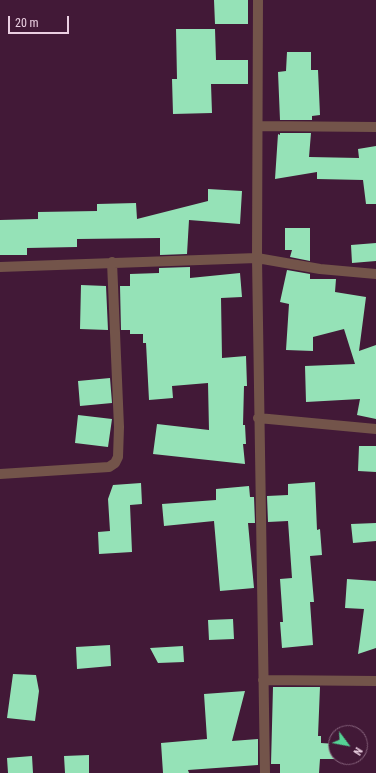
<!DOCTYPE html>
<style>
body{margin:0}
#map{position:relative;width:376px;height:773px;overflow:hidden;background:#421937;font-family:"Roboto Condensed",sans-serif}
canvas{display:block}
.north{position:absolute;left:328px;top:725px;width:40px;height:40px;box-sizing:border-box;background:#421937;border:1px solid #85627b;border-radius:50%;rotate:122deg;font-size:11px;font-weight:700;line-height:16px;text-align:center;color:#eacfe1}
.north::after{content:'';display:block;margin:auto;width:14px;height:18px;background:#54d395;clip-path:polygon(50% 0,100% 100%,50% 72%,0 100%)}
.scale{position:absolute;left:8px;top:16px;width:61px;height:18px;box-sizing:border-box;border:2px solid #eacfe1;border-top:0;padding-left:5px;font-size:12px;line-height:14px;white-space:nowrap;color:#eacfe1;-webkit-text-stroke:3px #421937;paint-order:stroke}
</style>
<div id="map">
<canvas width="376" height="773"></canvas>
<div class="north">N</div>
<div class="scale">20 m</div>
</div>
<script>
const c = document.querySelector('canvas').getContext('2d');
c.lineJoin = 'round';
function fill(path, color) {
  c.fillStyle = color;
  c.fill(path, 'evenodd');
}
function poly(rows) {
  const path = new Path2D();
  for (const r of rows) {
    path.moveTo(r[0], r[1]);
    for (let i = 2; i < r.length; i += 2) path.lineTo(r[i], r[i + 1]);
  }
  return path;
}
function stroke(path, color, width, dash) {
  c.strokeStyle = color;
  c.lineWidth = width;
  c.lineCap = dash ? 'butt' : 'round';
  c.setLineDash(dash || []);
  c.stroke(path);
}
fill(poly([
 [214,0,248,0,248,24,215,24],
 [176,29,215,29,216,60,248,60,248,84,211,84,212,113,173,114,172,79,177,79],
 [287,52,311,52,311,70,318,70,320,115,312,116,312,120,280,120,278,72,286,71],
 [280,133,311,133,309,157,359,158,358,149,376,146,376,204,366,204,363,180,317,179,317,172,275,179,278,134,280,135],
 [208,189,242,191,240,224,189,220,187,254,160,255,160,238,77,239,77,247,27,248,27,255,0,255,0,220,38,219,38,212,97,211,97,204,136,203,137,219,208,201],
 [285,228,310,228,310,261,290,257,292,250,285,250],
 [376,243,376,261,352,263,351,245],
 [190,267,190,278,240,273,242,297,221,298,222,358,246,356,247,386,244,386,243,425,245,425,246,444,243,444,245,464,153,454,157,424,209,430,208,383,172,386,173,398,149,400,146,343,143,343,143,334,130,334,130,330,121,330,120,286,130,286,130,274,159,273,159,268],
 [287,270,310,274,310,279,336,279,335,292,366,297,359,351,376,345,376,419,357,415,360,399,306,402,305,366,355,364,344,329,313,337,313,351,286,350,289,304,280,302],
 [81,285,106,286,108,330,80,329],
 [110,378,112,403,80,406,78,381],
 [78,415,112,419,108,447,75,443],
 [359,446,376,446,376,472,358,471],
 [315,482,317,530,320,529,322,555,310,556,314,602,310,602,313,645,282,648,280,622,283,622,280,579,292,578,288,521,268,522,267,496,288,495,288,484],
 [141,483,142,504,130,505,132,552,99,554,98,532,110,531,108,499,113,485],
 [249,486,250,497,254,497,255,523,248,523,254,588,220,591,214,521,164,526,162,504,216,500,216,489],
 [376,523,376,541,353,543,351,524],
 [347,579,376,581,376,648,358,654,364,609,345,608],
 [233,619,234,639,209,640,208,620],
 [110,645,111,666,77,669,76,647],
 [183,646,184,662,158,663,150,648],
 [13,674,36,675,39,691,35,721,7,718],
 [273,687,320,687,318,736,321,736,321,743,336,744,336,759,320,759,319,773,280,773,280,764,271,764],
 [245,691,232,741,258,739,258,765,188,770,189,773,163,773,161,743,207,739,204,694],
 [89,755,89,773,65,773,64,756],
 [32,756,33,773,8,773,7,758]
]), '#95e2b7');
stroke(poly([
 [258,0,257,258,265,773],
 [258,126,376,127],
 [0,267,257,258,320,269,376,274],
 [258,418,376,429],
 [0,474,109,467,115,463,118,457,119,427,112,262],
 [263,680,376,681]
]), '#73544a', 10);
</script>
